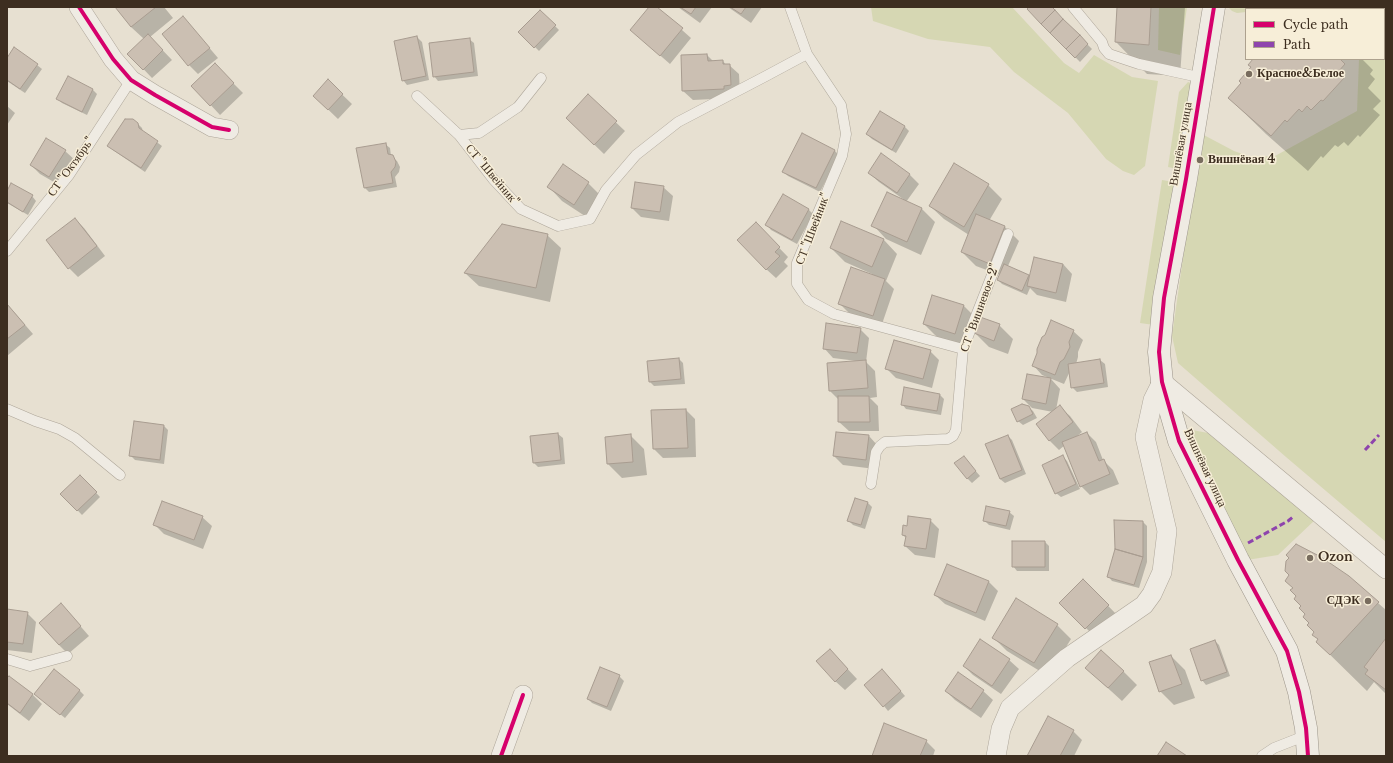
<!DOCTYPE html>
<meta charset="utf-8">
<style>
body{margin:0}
#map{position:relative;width:1393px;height:763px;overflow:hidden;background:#e7e0d1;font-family:"Libre Baskerville",serif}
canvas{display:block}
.frame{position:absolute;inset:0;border:8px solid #3d2e20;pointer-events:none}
.legend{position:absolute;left:1245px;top:8px;width:140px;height:52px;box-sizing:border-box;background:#f7eed8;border:1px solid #ada18e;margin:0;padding:5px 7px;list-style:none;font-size:12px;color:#3d2e20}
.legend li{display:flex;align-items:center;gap:8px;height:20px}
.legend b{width:20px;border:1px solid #ada18e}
</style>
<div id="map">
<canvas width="1393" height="763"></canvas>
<div class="frame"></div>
<ul class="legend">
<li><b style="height:5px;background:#d6006c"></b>Cycle path</li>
<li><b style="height:5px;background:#8e44ad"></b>Path</li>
</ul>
</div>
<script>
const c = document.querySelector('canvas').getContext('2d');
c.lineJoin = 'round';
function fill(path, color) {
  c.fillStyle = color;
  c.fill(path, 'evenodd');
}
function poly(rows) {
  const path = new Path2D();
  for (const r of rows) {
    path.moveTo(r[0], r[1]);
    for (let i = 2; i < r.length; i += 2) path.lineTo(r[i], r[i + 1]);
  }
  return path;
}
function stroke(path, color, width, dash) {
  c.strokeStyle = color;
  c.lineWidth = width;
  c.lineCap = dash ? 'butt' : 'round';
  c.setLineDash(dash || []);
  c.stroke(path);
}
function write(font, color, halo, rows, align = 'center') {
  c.font = font + ' "Libre Baskerville",serif';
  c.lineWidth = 3;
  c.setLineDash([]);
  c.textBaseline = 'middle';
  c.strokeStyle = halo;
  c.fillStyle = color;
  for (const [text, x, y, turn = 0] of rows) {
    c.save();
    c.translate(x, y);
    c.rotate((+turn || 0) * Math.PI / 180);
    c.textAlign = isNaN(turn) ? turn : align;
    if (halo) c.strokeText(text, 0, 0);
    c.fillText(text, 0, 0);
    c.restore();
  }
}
fill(poly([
 [871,7,1012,7,1064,63,1079,73,1094,55,1132,77,1158,81,1145,166,1134,175,1123,171,1106,159,1068,113,1014,72,990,47,928,39,873,21],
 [1159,7,1187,7,1180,55,1158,50],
 [1228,7,1273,7,1262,9,1246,9,1246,12,1237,13,1232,11],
 [1352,7,1386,7,1386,542,1286,457,1178,363,1172,336,1187,230,1197,182,1200,133,1234,151,1251,157,1275,156,1357,111,1359,59,1384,59,1384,9,1353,9],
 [1188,82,1196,85,1182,170,1168,167,1179,92],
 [1162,180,1179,183,1154,325,1140,323],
 [1182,428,1208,433,1315,520,1278,555,1247,560]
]), '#d6d7b3');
fill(poly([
 [116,7,164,7,173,18,150,37,172,60,152,78,129,54,144,39,131,27],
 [650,7,656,7,691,38,670,64,631,30],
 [678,7,712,7,700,23],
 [728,7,762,7,751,23],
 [1026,7,1050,7,1092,49,1080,62],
 [1118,7,1185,7,1180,76,1147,74,1116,42],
 [540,11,559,30,539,51,520,32],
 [183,17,218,58,198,74,189,65],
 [417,37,422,42,429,80,407,85,403,80],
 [469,39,474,43,478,76,438,81,434,76],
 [707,55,714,62,723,61,726,65,729,65,739,74,740,94,733,98,693,100,683,91],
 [1254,59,1362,59,1373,70,1370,74,1375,79,1368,88,1381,101,1373,109,1380,115,1360,137,1358,135,1348,146,1344,142,1338,147,1335,145,1323,158,1321,156,1308,171,1266,134,1229,98,1242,83,1252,67],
 [7,60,37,65,42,69,25,93,7,81],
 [224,74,243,93,220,115,193,86],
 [68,77,93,90,97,94,87,115,62,103,58,99],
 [328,81,352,104,338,119,314,96],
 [588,96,625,131,604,154,576,127],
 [7,106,15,113,7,125],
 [880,112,905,127,909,131,896,153,872,139,867,134],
 [138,124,142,128,143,132,162,146,145,172,113,150,109,146],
 [385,144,390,148,391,156,397,161,400,167,399,172,395,177,397,187,369,192,365,188,357,149],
 [834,150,839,155,820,192,788,176,783,171],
 [65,151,75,160,59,185,40,174,31,165],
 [882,155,910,175,919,184,906,202,921,208,935,222,921,255,886,239,873,225,903,199,879,182,869,173],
 [954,164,988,185,1002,199,989,221,1005,227,1019,241,1008,266,1030,277,1063,264,1072,274,1066,302,1037,295,1030,288,1027,295,1002,284,998,280,1000,275,976,266,962,252,969,235,944,219,930,206],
 [563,166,588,183,602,197,588,218,562,201,549,187],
 [663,187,673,196,669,221,641,217,632,208],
 [7,193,32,196,36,201,28,215,7,203],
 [783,195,809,210,813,214,797,244,771,230,767,225],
 [75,219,84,228,105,256,78,277,69,268],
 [756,224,788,257,784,262,788,266,776,278,766,269],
 [547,235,561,248,550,302,479,286,465,273],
 [884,240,897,254,886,281,894,289,882,324,849,313,840,304,872,274,845,262,831,248],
 [7,304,33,334,7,356],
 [963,305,977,319,969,347,938,338,924,324],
 [999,325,1013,339,1008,354,989,347,975,333],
 [860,329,869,338,866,362,875,371,877,397,870,398,878,406,879,431,849,431,839,422,839,400,830,391,857,361,833,358,824,348],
 [1073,331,1083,340,1078,352,1078,357,1076,364,1100,360,1105,364,1108,387,1077,392,1072,387,1070,371,1064,384,1042,375,1033,365,1045,336],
 [930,351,939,360,932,388,896,378,887,369],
 [679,359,683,363,685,384,654,386,650,382],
 [1051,379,1060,389,1056,410,1060,407,1070,416,1082,432,1076,437,1087,433,1096,442,1103,460,1113,470,1119,484,1090,495,1081,486,1065,445,1059,450,1049,440,1053,412,1032,408,1023,399],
 [940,395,944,399,941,415,906,409,902,404],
 [1028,407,1033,411,1037,418,1023,425,1018,421],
 [686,410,695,419,696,457,663,458,654,449],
 [164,426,168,430,164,464,135,460,131,456],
 [558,434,563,438,565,464,538,467,534,463],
 [630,435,644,449,647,475,622,478,608,464,606,437],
 [869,436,878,446,875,469,843,465,834,456],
 [1008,436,1012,440,1026,474,1005,483,1000,479],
 [1063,457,1067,461,1080,489,1061,497,1056,493],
 [968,462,980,476,972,483,967,478],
 [80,476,100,497,82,515,62,494],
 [856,499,868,503,872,507,865,529,853,525,849,521],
 [1009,512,1014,516,1010,530,989,525,984,520],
 [202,517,212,526,203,549,164,534,155,525],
 [930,520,939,529,935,558,915,555,905,546,906,538,903,535,908,527],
 [1143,522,1147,526,1147,562,1139,588,1112,581,1108,576],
 [1045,542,1049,546,1049,571,1017,571,1013,566],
 [948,565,989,582,998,591,985,621,945,604,935,595],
 [1083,580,1117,615,1095,637,1061,603],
 [1378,603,1386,610,1386,694,1374,682,1367,691,1317,642,1319,640,1313,635],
 [61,604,89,636,68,654,59,645],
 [7,610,27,613,36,622,32,653,7,650],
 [1057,625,1071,639,1048,676,1007,651,993,637],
 [1215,641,1219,645,1230,676,1206,685,1202,680],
 [830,650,857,679,845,690,835,681],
 [1171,656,1185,670,1195,698,1174,705,1160,691],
 [1009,660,1019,669,1001,694,973,675,964,666],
 [1123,671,1137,685,1122,701,1100,681],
 [958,673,983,691,993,700,981,718,955,700,946,691],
 [886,674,905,696,888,711,884,706],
 [619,676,624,681,611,711,592,703,588,699],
 [9,677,33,695,42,704,29,721,7,704,7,680],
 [79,690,84,695,65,718,40,698],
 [1073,731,1082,740,1074,756,1028,756],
 [926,741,935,750,933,756,873,756]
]), '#0003');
const building = poly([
 [115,7,156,7,131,27,115,7],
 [649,7,657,7,683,28,660,56,630,30,649,7],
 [680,7,696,7,691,14,680,7],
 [730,7,746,7,741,14,730,7],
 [1029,7,1052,7,1055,10,1041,24,1027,9,1029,7],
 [1117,7,1151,7,1149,45,1115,42,1117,7],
 [540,10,556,25,534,48,518,32,540,10],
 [1055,10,1063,19,1050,33,1041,24,1055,10],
 [183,16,210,48,188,66,162,34,183,16],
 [1063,19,1080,35,1066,49,1050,33,1063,19],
 [148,34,163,50,143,70,127,54,148,34],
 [1080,35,1088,44,1075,58,1066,49,1080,35],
 [417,36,426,76,402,81,394,41,417,36],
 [470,38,474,72,433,77,429,43,470,38],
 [14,47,38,64,20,89,7,80,7,58,14,47],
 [707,54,708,61,723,60,723,64,730,64,731,85,724,86,724,89,682,91,681,55,707,54],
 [1253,59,1340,59,1345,64,1338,72,1344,78,1323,101,1321,100,1311,110,1307,106,1302,112,1299,109,1287,122,1285,120,1271,136,1228,98,1241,83,1239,81,1251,67,1248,65,1253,59],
 [215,63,234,83,210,106,191,86,215,63],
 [68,76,93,89,82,112,56,99,68,76],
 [328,79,343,94,328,110,313,96,328,79],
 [588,94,617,121,594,145,566,118,588,94],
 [880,111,905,126,892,150,866,134,880,111],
 [125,119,133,119,138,123,139,128,158,141,141,168,107,146,125,119],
 [802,133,835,150,816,188,782,172,802,133],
 [46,138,66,150,49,177,30,165,46,138],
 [386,143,388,154,393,155,396,162,395,167,391,172,393,183,364,188,356,148,386,143],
 [881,153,910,174,897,193,868,173,881,153],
 [954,163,989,184,964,227,929,206,954,163],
 [563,164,589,182,574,205,547,187,563,164],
 [635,182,664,186,660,212,631,208,635,182],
 [11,183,33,195,23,212,7,202,7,191,11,183],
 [887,192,922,208,907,242,871,226,887,192],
 [783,194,809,209,792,240,765,225,783,194],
 [976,214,1005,226,990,264,961,252,976,214],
 [75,218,97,246,68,269,46,240,75,218],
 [841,221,884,239,872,267,830,248,841,221],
 [756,222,780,247,775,252,780,256,766,270,737,240,756,222],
 [502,224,548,234,536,288,464,273,502,224],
 [1034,257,1063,264,1056,293,1027,286,1034,257],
 [1004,264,1029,275,1022,291,997,280,1004,264],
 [851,267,885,279,873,316,838,304,851,267],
 [932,295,964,305,955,334,923,324,932,295],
 [7,304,25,325,7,339,7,304],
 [980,317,1000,324,994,341,974,333,980,317],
 [1051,320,1074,330,1069,342,1070,347,1064,359,1060,362,1055,375,1032,366,1037,353,1037,349,1042,337,1045,335,1051,320],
 [826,323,861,328,857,353,823,349,826,323],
 [894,340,931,350,923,379,885,369,894,340],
 [679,358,681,379,649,382,647,361,679,358],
 [1100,359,1104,383,1071,388,1068,364,1100,359],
 [866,360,868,388,829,391,827,363,866,360],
 [1027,374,1051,378,1046,404,1022,399,1027,374],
 [904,387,940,394,937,411,901,405,904,387],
 [838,396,869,396,870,422,838,422,838,396],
 [1022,404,1029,406,1033,414,1017,422,1011,409,1022,404],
 [1060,405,1073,422,1049,441,1036,424,1060,405],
 [686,409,688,448,653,449,651,410,686,409],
 [134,421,164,425,160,460,129,456,134,421],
 [836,432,869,435,866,460,833,456,836,432],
 [1087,432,1099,461,1104,459,1110,474,1080,487,1062,442,1087,432],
 [558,433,561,460,533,463,530,436,558,433],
 [631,434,633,462,607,464,605,437,631,434],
 [1008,435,1022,470,1000,479,985,444,1008,435],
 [1063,455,1076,484,1055,494,1042,465,1063,455],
 [964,456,976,471,967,479,954,463,964,456],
 [80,475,97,492,77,511,60,494,80,475],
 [855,498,868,502,861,525,847,521,855,498],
 [162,501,203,516,194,540,153,525,162,501],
 [986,506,1010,511,1006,526,983,521,986,506],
 [908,516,931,519,926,549,904,546,906,536,902,535,903,525,907,526,908,516],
 [1114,520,1143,521,1143,557,1115,549,1114,520],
 [1012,541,1045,541,1045,567,1012,567,1012,541],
 [1296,544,1321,557,1349,576,1379,602,1330,655,1316,642,1318,639,1312,635,1314,632,1307,625,1309,623,1303,617,1305,614,1299,608,1301,606,1294,599,1296,596,1290,590,1293,588,1285,581,1289,575,1285,571,1286,561,1289,558,1286,555,1296,544],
 [1115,549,1143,557,1134,585,1107,577,1115,549],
 [947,564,989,581,976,613,934,595,947,564],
 [1083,579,1109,605,1085,629,1059,603,1083,579],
 [1016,598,1058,624,1034,663,992,638,1016,598],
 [61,603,81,626,59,645,39,623,61,603],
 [7,609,28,612,23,644,7,642,7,609],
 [1386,638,1386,690,1365,674,1368,670,1364,667,1386,638],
 [980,639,1010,659,992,686,963,666,980,639],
 [1215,640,1227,672,1201,681,1190,649,1215,640],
 [830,649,848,669,835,682,816,661,830,649],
 [1101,650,1124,671,1108,688,1085,668,1101,650],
 [1171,655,1182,684,1159,692,1149,662,1171,655],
 [600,667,620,675,607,707,587,699,600,667],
 [54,669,80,690,60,715,34,694,54,669],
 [882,669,901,691,883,707,864,685,882,669],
 [958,672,984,690,971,709,945,691,958,672],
 [9,676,33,694,20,713,7,703,7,678,9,676],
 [1048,716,1074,730,1060,756,1027,756,1048,716],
 [884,723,927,740,920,756,872,756,884,723],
 [1166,742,1187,756,1157,756,1166,742]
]);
fill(building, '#cbbfb2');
stroke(building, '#a89c90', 1);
const lane = poly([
 [790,7,807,54,841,105,846,134,842,156,797,263,797,284,808,300,834,314,963,349],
 [1073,7,1102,42,1104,48,1109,54,1139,64,1203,78],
 [417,96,459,135,493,179,521,209,558,226,590,219,606,190,636,155,678,122,766,76,807,54],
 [459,135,479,133,518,107,541,78],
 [7,251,69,175,131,80],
 [7,409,35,421,59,429,75,438,120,475],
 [871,484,876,452,880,446,885,442,948,439,953,436,956,430,963,349,1008,234],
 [7,659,30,666,67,656],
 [1262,756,1274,748,1307,735]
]);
const street = poly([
 [79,7,113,59,131,80,155,95,212,127,229,130],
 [501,756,523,695],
 [996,756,1001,729,1010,708,1067,658,1144,605,1152,594,1162,572,1167,531,1145,437,1153,400,1162,382,1386,569]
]);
const secondary = poly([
 [1214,7,1186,179,1164,298,1159,352,1162,382,1179,441,1238,560,1287,651,1299,692,1306,728,1308,756]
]);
stroke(lane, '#ada599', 11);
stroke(street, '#ada599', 20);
stroke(secondary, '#9c958a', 23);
stroke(lane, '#efebe3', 10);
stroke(street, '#efebe3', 19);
stroke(secondary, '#efebe3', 22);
stroke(poly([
 [1365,450,1379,435],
 [1248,543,1288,521,1294,516]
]), '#8e44ad', 3, [6, 3]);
stroke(poly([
 [79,7,113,59,131,80,155,95,212,127,229,130],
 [1214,7,1186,179,1164,298,1159,352,1162,382,1179,441,1238,560,1287,651,1299,692,1306,728,1308,756],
 [501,756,523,695]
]), '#d6006c', 4);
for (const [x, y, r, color] of [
 [1249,74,4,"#786c5e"],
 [1200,160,4,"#786c5e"],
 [1310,558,4,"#786c5e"],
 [1368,601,4,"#786c5e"]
]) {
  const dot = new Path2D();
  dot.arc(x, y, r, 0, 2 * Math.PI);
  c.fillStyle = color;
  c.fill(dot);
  stroke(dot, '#f7eed8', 1.5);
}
write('bold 12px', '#3d2e20', '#f7eed8', [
 ["Красное&Белое",1257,74],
 ["Вишнёвая 4",1208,160],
 ["Ozon",1318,558],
 ["СДЭК",1360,601,"right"]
], 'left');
write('12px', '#3d2e20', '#f7eed8', [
 ["Вишнёвая улица",1181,144,-80],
 ["СТ \"Октябрь\"",71,167,-54],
 ["СТ \"Швейник\"",492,175,50],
 ["СТ \"Швейник\"",813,229,-69],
 ["СТ \"Вишневое-2\"",980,308,-70],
 ["Вишнёвая улица",1205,468,65]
]);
</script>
